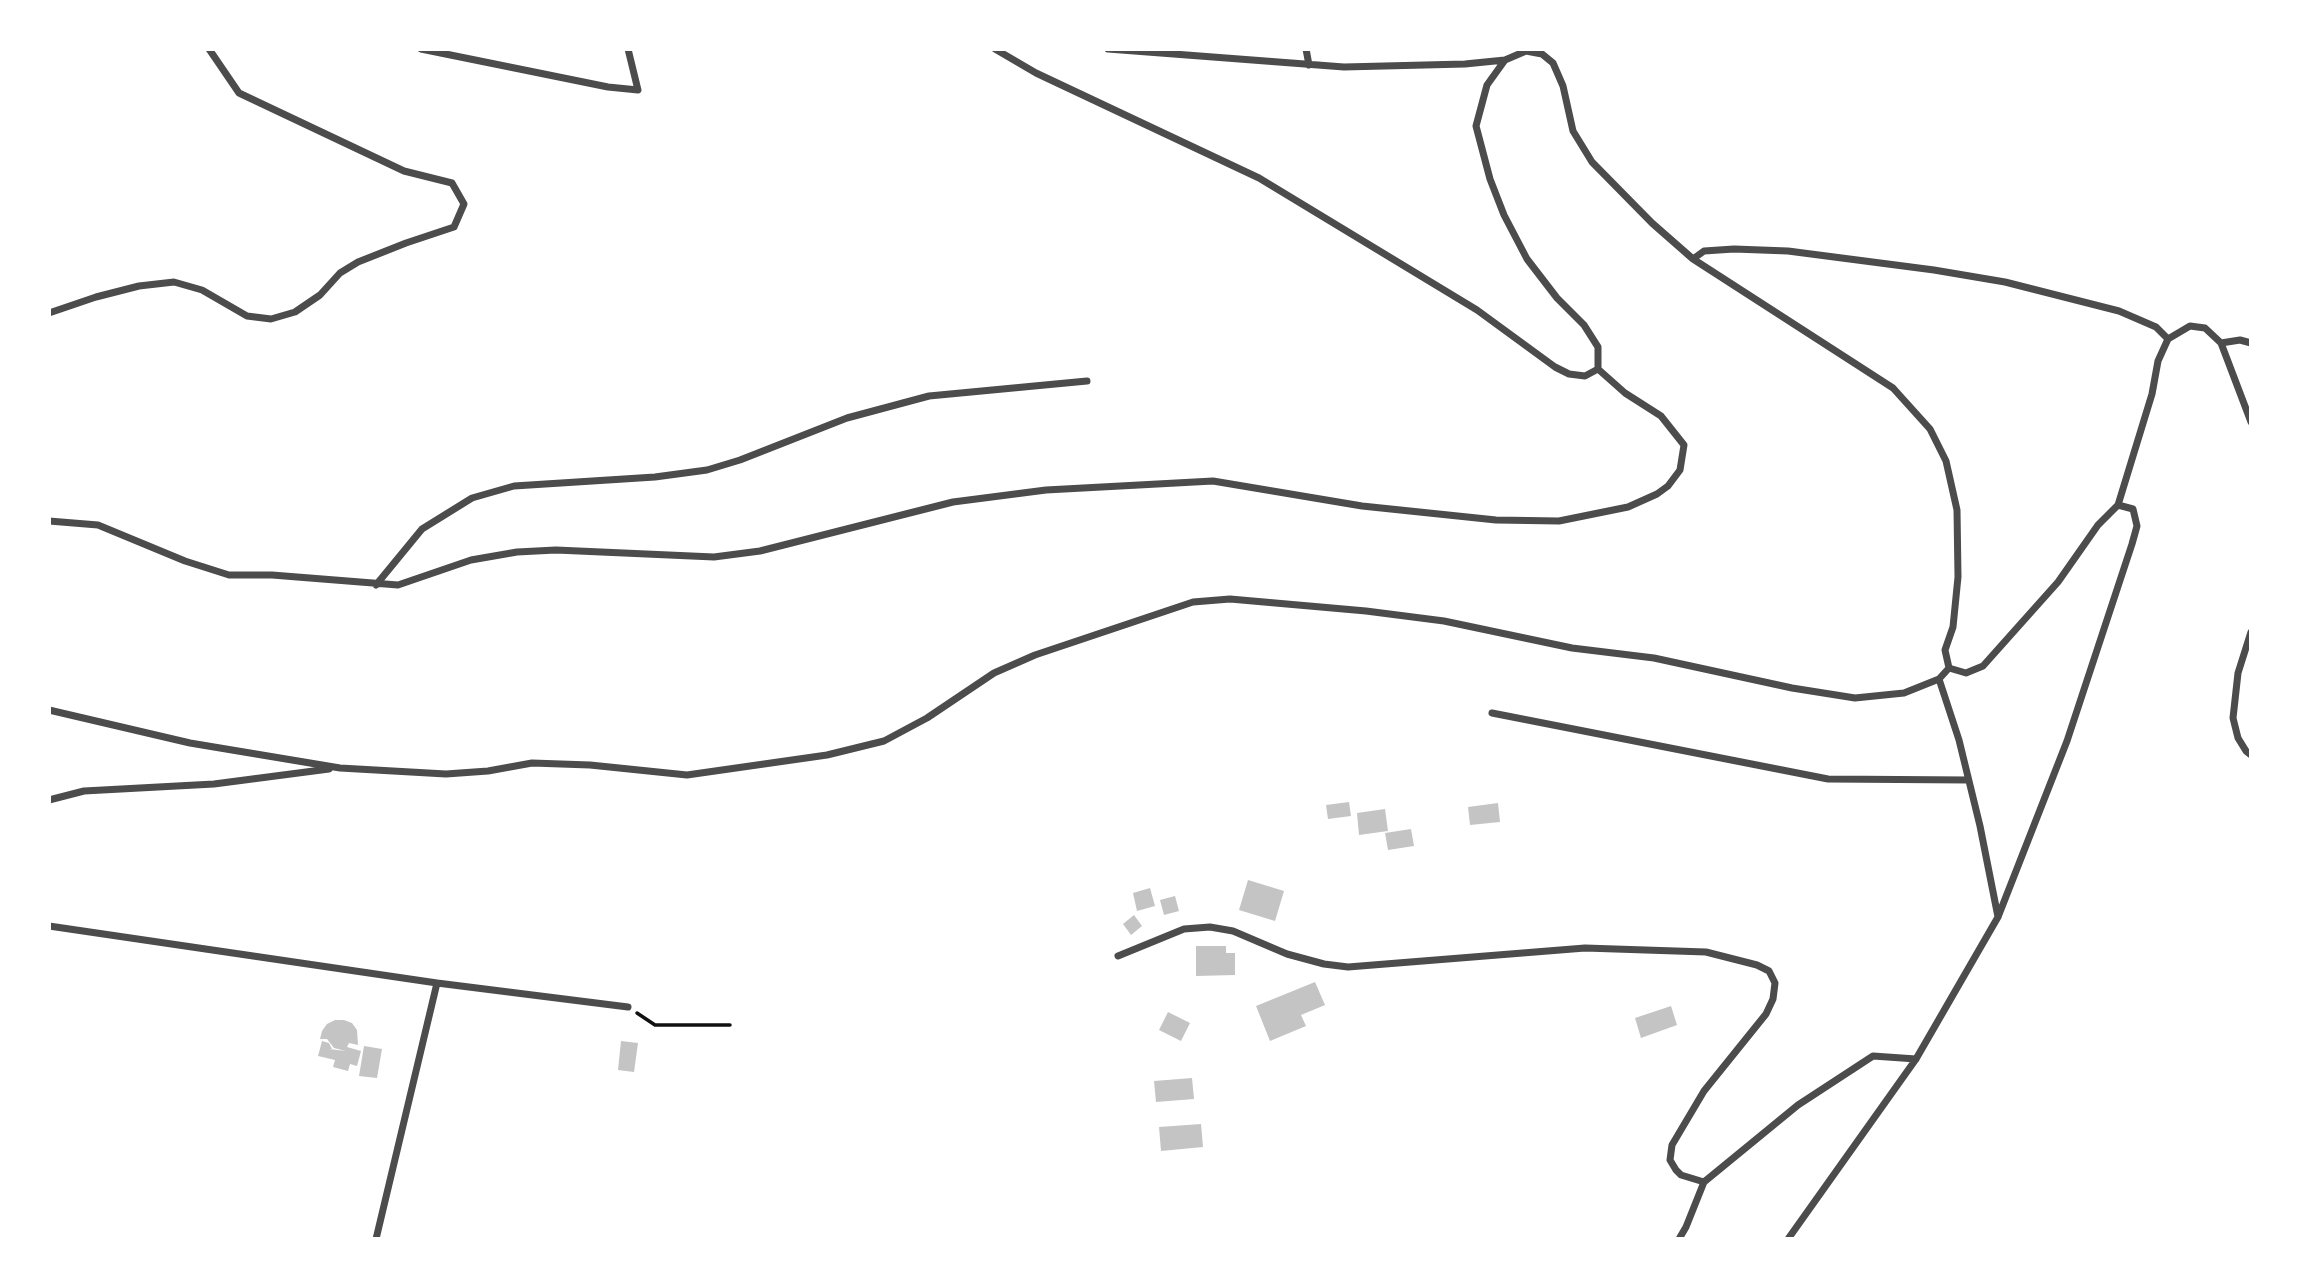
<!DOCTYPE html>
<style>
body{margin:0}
#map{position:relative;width:2300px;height:1288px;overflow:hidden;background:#fff;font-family:"Roboto Condensed",sans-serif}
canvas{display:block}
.frame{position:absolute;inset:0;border:51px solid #fff;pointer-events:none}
</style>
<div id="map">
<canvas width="2300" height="1288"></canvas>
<div class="frame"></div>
</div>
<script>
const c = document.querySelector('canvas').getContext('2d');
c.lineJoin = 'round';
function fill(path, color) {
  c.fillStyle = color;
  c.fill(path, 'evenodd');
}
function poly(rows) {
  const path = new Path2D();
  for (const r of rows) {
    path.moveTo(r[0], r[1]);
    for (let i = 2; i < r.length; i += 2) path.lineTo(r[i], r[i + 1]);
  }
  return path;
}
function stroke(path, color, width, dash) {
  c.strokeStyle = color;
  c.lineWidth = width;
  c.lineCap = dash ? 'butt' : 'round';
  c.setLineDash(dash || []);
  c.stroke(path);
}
fill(poly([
 [1349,802,1351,816,1328,819,1326,805],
 [1498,803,1500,822,1470,825,1468,807],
 [1385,809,1388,831,1359,835,1357,813],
 [1411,829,1414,846,1388,850,1385,833],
 [1248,880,1284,891,1275,921,1239,910],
 [1150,888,1155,906,1137,911,1133,893],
 [1175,896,1179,911,1164,915,1160,900],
 [1134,915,1142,926,1131,935,1123,924],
 [1196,946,1226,946,1226,953,1235,953,1235,975,1196,976],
 [1315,982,1325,1005,1301,1015,1306,1026,1270,1041,1256,1006],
 [1671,1006,1677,1025,1641,1038,1635,1018],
 [1168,1012,1190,1023,1181,1041,1159,1030],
 [335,1020,344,1020,352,1023,357,1030,358,1045,349,1043,347,1047,361,1051,357,1066,350,1064,348,1071,333,1067,335,1060,318,1056,322,1041,329,1043,332,1049,329,1049,346,1051,334,1048,327,1039,320,1039,322,1031,327,1024],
 [621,1041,638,1043,634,1072,618,1070],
 [364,1046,382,1049,377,1078,359,1076],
 [1192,1078,1194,1099,1156,1102,1154,1081],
 [1201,1124,1203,1147,1161,1151,1159,1127]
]), '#c4c4c4');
stroke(poly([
 [637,1013,655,1025,730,1025]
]), '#111', 3.5);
stroke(poly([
 [421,49,608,87,638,90,628,49],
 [995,49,1036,73,1259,178,1477,310,1555,367,1569,374,1585,376,1598,369,1598,347,1584,325,1557,298,1527,259,1504,215,1490,179,1476,126,1487,85,1505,60,1526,51,1542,54,1553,63,1563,86,1573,131,1592,162,1652,223,1693,259,1893,388,1930,429,1946,461,1957,510,1958,577,1953,627,1945,650,1949,668,1966,673,1983,666,2058,582,2098,525,2118,505,2133,509,2137,526,2132,544,2067,741,1998,917,1916,1059,1788,1239],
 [1108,49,1344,67,1465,64,1505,60],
 [1306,49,1309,65],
 [1693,259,1704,251,1734,249,1788,251,1934,270,2005,282,2119,311,2156,327,2168,339],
 [49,313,96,297,139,286,174,282,202,290,247,316,271,319,295,312,320,295,340,273,358,262,406,243,454,227,464,204,452,183,404,171,239,93,209,49],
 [2221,343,2240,340,2251,343],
 [2118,505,2152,394,2158,361,2168,339,2190,326,2205,328,2221,343,2251,422],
 [49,521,98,525,185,561,229,575,272,575,398,585,471,560,517,552,556,550,714,557,760,551,953,502,1046,490,1213,481,1362,506,1496,520,1559,521,1628,507,1657,494,1668,486,1680,470,1684,445,1661,416,1625,393,1598,369],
 [376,585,422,529,472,498,514,486,655,477,707,470,740,460,847,418,929,396,1087,381],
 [2251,632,2238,673,2233,718,2238,738,2246,751,2251,755],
 [1939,679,1959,740,1980,826,1998,917],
 [49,710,190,743,340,768,446,774,488,771,532,763,590,765,687,775,827,755,884,741,927,718,994,673,1035,655,1193,602,1230,599,1366,611,1444,621,1572,648,1654,658,1792,688,1855,698,1904,693,1939,679,1949,668],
 [1492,713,1828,779,1968,780],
 [49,800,84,791,214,784,329,769],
 [49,926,437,983,628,1007],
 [1118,956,1184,929,1210,927,1233,931,1287,954,1324,964,1348,967,1585,948,1706,952,1757,965,1769,971,1775,983,1773,999,1766,1014,1704,1091,1672,1145,1670,1160,1676,1170,1681,1175,1704,1182],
 [376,1239,437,983],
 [1679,1239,1686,1227,1704,1182,1798,1105,1873,1056,1916,1059]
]), '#4c4c4c', 7);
</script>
